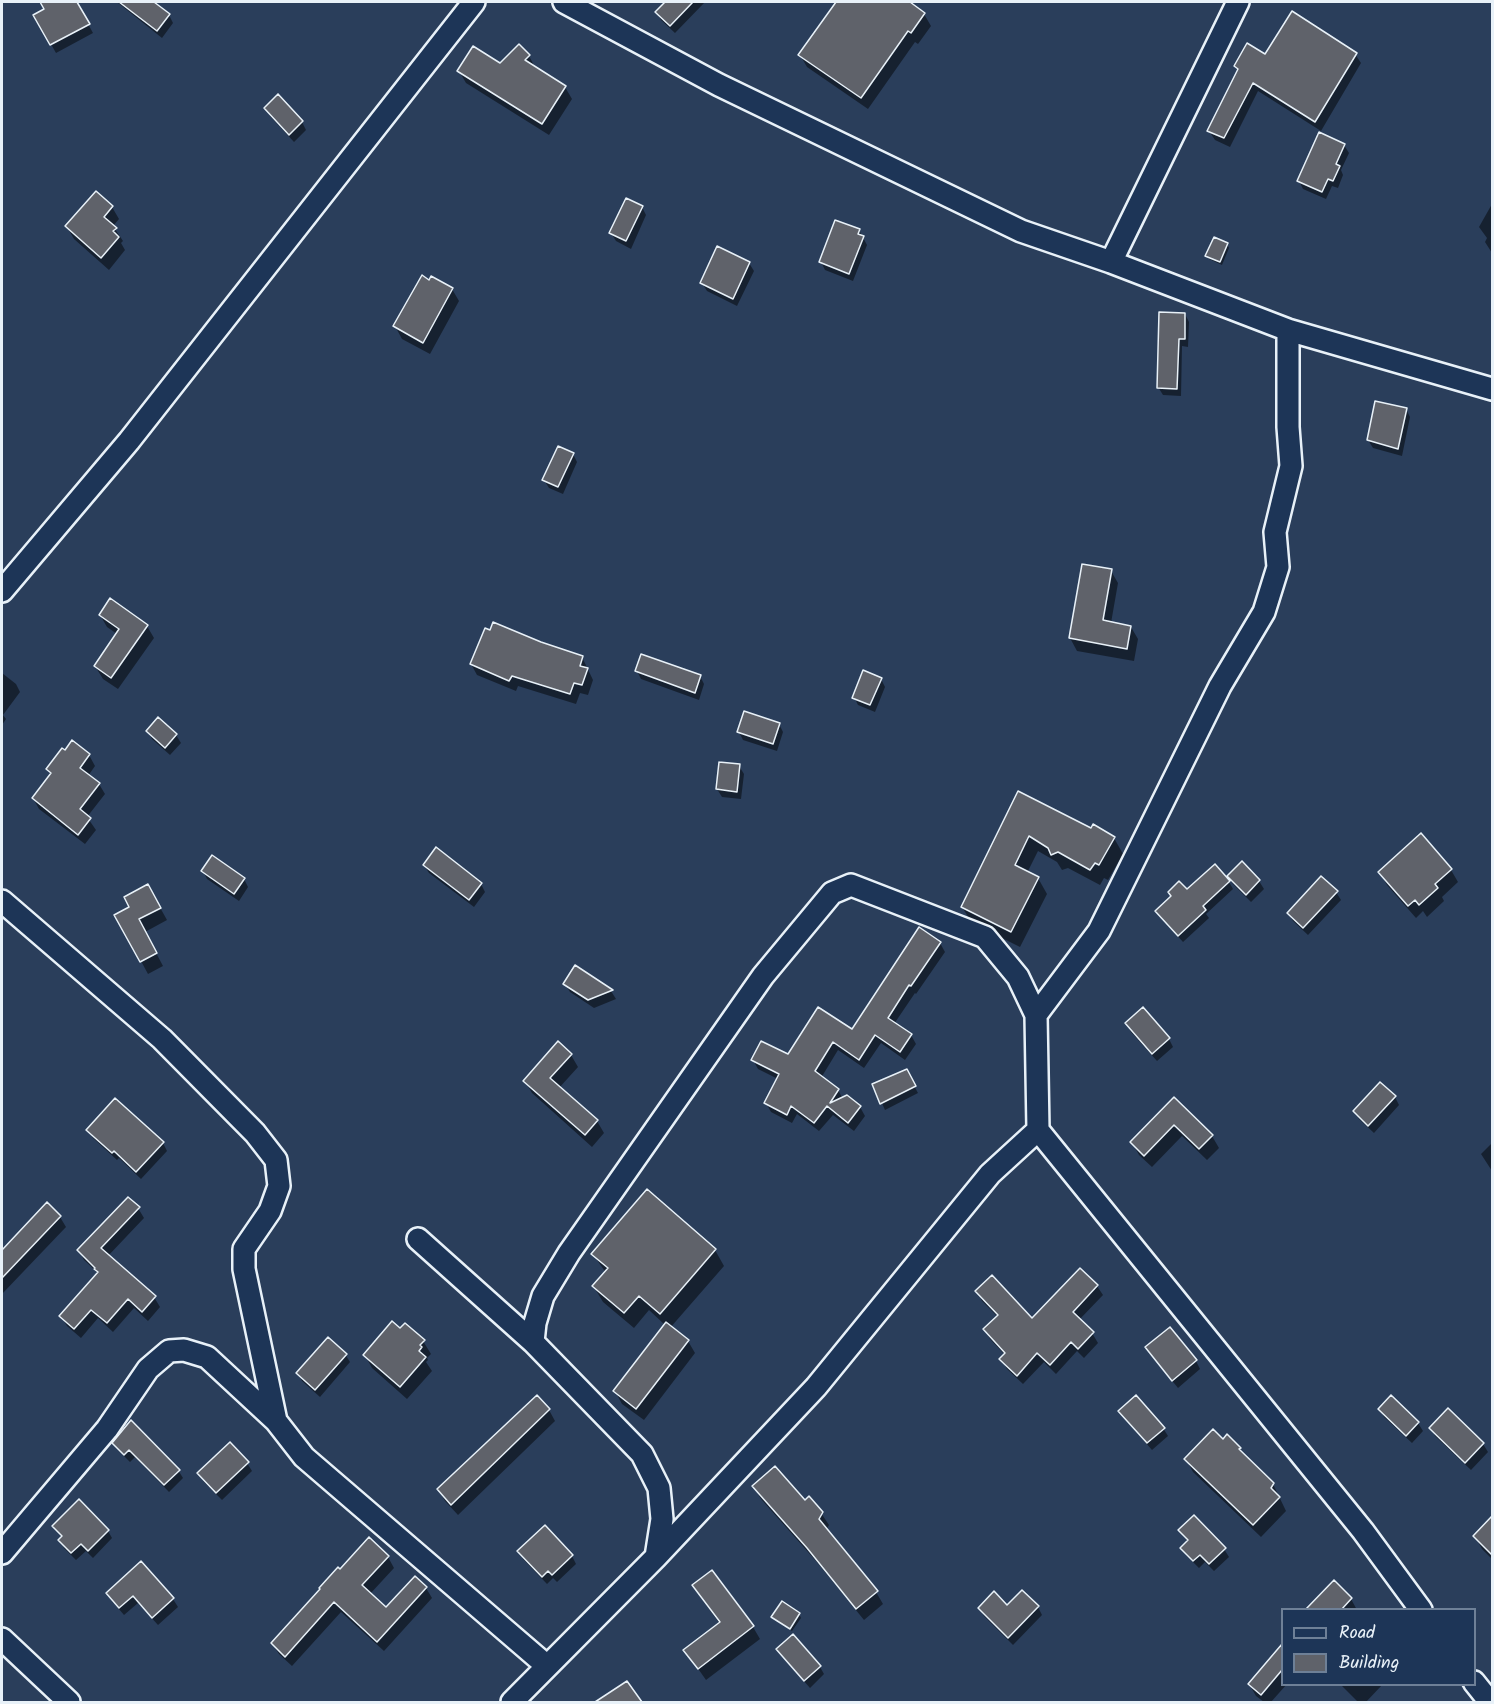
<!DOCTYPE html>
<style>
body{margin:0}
#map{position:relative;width:1494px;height:1704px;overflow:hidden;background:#2a3e5b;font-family:Kalam,sans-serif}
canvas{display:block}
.frame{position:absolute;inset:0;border:3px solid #e8f1f8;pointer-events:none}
.legend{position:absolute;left:1281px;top:1608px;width:195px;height:78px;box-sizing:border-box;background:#1d3557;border:2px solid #6e8097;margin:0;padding:8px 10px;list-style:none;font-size:18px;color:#e8f1f8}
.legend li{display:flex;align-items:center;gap:12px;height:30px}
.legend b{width:30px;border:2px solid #6e8097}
</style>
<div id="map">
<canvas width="1494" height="1704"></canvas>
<div class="frame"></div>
<ul class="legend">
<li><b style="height:8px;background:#1d3557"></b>Road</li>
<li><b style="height:16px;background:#5f626a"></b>Building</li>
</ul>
</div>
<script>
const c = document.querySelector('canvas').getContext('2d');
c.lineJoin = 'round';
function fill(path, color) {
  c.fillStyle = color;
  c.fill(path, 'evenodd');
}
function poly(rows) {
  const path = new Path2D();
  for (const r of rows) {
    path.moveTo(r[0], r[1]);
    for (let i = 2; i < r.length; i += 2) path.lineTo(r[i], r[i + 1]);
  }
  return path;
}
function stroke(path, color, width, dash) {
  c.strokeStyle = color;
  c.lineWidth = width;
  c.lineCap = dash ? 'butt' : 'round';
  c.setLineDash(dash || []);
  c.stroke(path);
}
fill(poly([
 [41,2,76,2,93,33,56,53,35,16,46,10],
 [117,2,151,2,169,15,173,23,162,38],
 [667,2,705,2,675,33,661,20,657,12],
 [837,2,907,2,924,14,931,26,918,44,915,42,868,109,807,67,800,55],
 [1355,54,1361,63,1321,131,1258,91,1230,147,1215,140,1209,131,1239,71,1236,66,1265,56],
 [529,56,536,69,565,87,572,99,549,135,466,83,459,71,500,65],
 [278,97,302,122,306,130,294,142,270,116,266,108],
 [1344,145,1349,153,1341,170,1343,175,1338,188,1332,186,1326,199,1303,189,1299,181],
 [1492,204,1492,253,1485,242,1487,238,1479,227],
 [112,207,119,219,113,226,123,241,121,243,125,250,109,270,74,239,67,227],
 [642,207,646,215,631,249,616,241,611,233],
 [859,230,867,245,853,281,825,270,821,262],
 [1227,244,1229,248,1222,265,1209,259,1207,255],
 [749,263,754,271,737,306,707,291,702,283],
 [452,289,459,301,430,354,402,339,395,326],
 [1185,314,1189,322,1188,347,1182,346,1181,396,1163,395,1158,387],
 [1406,409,1410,417,1402,456,1373,448,1368,440],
 [573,454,577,462,563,494,549,488,544,480],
 [1111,571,1118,583,1111,623,1131,627,1138,639,1134,661,1077,651,1070,638],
 [100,615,147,626,154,638,118,689,103,679,95,666,117,634,107,627],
 [540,643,582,657,593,680,588,695,580,693,576,704,518,686,516,691,477,675,471,664],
 [637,671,700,676,704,684,699,700,641,679],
 [2,673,16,684,20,692,3,715,6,719,2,725],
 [881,679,885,687,875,712,858,705,854,697],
 [779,724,783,732,777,751,743,740,739,732],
 [148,731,176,735,181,743,170,755,152,739],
 [89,755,95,766,88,776,99,784,105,794,87,817,96,830,85,844,39,809,33,798,51,775,47,769],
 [739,766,744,774,741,799,722,797,717,789],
 [1019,793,1092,830,1114,838,1123,854,1108,880,1104,878,1100,885,1068,868,1062,870,1057,862,1038,851,1027,873,1038,878,1047,894,1020,947,972,923,962,907],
 [1421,836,1451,870,1458,882,1442,897,1444,901,1427,917,1423,911,1416,918,1387,885,1380,872],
 [424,865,481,884,485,892,474,907,429,873],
 [203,871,244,879,248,887,239,901,207,879],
 [1229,876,1259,881,1264,889,1251,902,1233,884],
 [1229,882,1233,889,1206,914,1209,918,1183,942,1161,918,1157,911,1187,892],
 [148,886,167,920,145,932,163,966,148,974,116,915,131,907],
 [1336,892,1341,900,1308,935,1293,921,1288,913],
 [940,943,945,952,916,994,915,993,894,1024,911,1035,916,1044,905,1060,881,1043,864,1068,838,1050,821,1078,838,1090,843,1099,860,1107,865,1116,854,1131,833,1115,819,1131,797,1114,792,1123,771,1112,766,1103,778,1079,758,1069,753,1060,788,1056,852,1031],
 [576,967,611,991,616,999,594,1008,570,992,565,984],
 [1127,1024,1169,1039,1173,1047,1157,1061,1131,1032],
 [571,1055,578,1067,559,1088,597,1121,604,1133,592,1147,532,1093,525,1081],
 [906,1071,918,1093,885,1110,874,1085],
 [1395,1097,1399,1105,1374,1133,1359,1119,1355,1111],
 [1174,1099,1212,1136,1219,1148,1207,1160,1182,1136,1152,1167,1139,1155,1132,1142],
 [88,1130,163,1143,167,1151,141,1179,119,1158,117,1160,93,1138],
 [1492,1143,1492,1171,1481,1154],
 [47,1205,60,1217,66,1227,2,1294,2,1252],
 [138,1208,144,1218,108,1256,154,1297,160,1307,148,1321,134,1308,113,1332,98,1318,81,1338,67,1326,61,1316,99,1274,84,1260,79,1250],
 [715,1250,724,1266,670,1328,688,1341,695,1353,644,1420,622,1404,615,1391,665,1325,649,1310,634,1328,603,1302,594,1287,606,1273,593,1254],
 [1080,1270,1097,1286,1103,1295,1079,1320,1092,1333,1098,1343,1084,1358,1077,1351,1056,1374,1044,1362,1023,1384,1007,1369,1001,1359,1005,1355,990,1339,985,1330,998,1317,982,1301,977,1291,1032,1320],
 [400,1331,423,1341,431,1354,427,1358,428,1360,426,1362,432,1371,407,1399,372,1368,365,1355],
 [1147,1348,1196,1361,1200,1369,1178,1388,1151,1355],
 [345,1354,350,1362,320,1397,302,1381,298,1373],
 [1391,1397,1418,1423,1423,1431,1412,1443,1384,1417,1380,1409],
 [549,1410,555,1421,458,1515,445,1501,439,1490],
 [1120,1411,1163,1428,1168,1436,1152,1450,1125,1419],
 [1431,1428,1483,1444,1488,1452,1471,1470,1435,1436],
 [1223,1441,1240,1448,1244,1456,1273,1484,1286,1511,1261,1537,1193,1472,1186,1459],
 [114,1443,178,1470,183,1478,169,1492,135,1457,130,1462,119,1451],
 [247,1463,252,1471,222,1500,204,1482,199,1474],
 [754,1487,805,1502,821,1513,829,1525,826,1530,876,1592,883,1604,864,1620,816,1561,761,1499],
 [1492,1518,1492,1559,1482,1549,1475,1536],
 [54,1526,108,1531,112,1538,93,1558,86,1551,76,1560,64,1548,60,1540,62,1538],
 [1180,1531,1224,1549,1229,1557,1214,1571,1205,1562,1199,1568,1187,1556,1182,1548,1188,1542],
 [519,1552,572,1556,576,1564,557,1582,553,1578,547,1584,523,1559],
 [388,1557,394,1568,370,1594,386,1610,426,1588,432,1598,384,1651,341,1612,292,1666,279,1654,272,1643,340,1571],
 [141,1563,173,1599,178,1607,158,1625,138,1603,124,1615,112,1601,108,1594],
 [712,1572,753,1627,760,1639,706,1680,685,1650,720,1624,701,1598,694,1586],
 [1334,1582,1351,1599,1357,1610,1307,1610],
 [1007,1607,1038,1607,1042,1615,1013,1645,984,1616,979,1608],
 [799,1614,801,1618,792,1631,775,1620,773,1617],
 [1282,1646,1282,1684,1287,1684,1271,1702,1264,1702,1256,1696,1249,1684],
 [778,1649,820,1667,824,1674,810,1688,783,1657],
 [627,1683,640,1702,598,1702],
 [1340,1684,1383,1684,1366,1702,1358,1702]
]), '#0007');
const building = poly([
 [40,2,77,2,90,24,50,45,33,15,44,9,40,2],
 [119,2,154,2,170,14,157,31,119,2],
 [665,2,693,2,670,26,655,12,665,2],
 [836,2,910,2,925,13,911,33,908,31,861,98,798,55,836,2],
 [1292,11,1357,53,1315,122,1253,83,1224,138,1207,131,1238,69,1234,66,1247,43,1265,54,1292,11],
 [519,44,530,55,525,60,566,86,542,124,457,71,473,46,500,63,519,44],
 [278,94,303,121,289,135,264,108,278,94],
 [1319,132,1345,144,1336,164,1340,166,1333,181,1328,179,1322,192,1297,181,1319,132],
 [96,191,113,206,104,217,117,228,113,231,119,237,101,258,65,226,96,191],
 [626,198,643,206,626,241,609,233,626,198],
 [835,220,860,229,858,234,864,236,849,274,819,262,835,220],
 [1214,237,1228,243,1220,262,1205,256,1214,237],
 [717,246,750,262,733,299,700,283,717,246],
 [422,275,429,280,431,276,453,288,423,343,393,326,422,275],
 [1159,312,1185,313,1185,339,1179,339,1177,389,1157,388,1159,312],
 [1375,401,1407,408,1398,449,1367,440,1375,401],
 [558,446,574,453,558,487,542,480,558,446],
 [1082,564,1112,569,1103,620,1131,626,1127,649,1069,638,1082,564],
 [110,598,148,625,111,678,94,666,119,629,99,615,110,598],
 [493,622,541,642,583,656,580,666,588,668,582,685,574,683,570,694,512,676,509,681,470,664,485,628,490,630,493,622],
 [641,654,701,675,695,693,635,671,641,654],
 [863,670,882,678,870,705,852,698,863,670],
 [744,711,780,723,773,744,737,732,744,711],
 [158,717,177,734,165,748,146,731,158,717],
 [72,740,90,754,80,768,100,783,80,809,91,818,78,835,32,798,51,773,46,769,62,748,65,750,72,740],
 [719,762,740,764,737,792,716,789,719,762],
 [1018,791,1091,828,1093,824,1115,837,1099,865,1095,863,1090,870,1058,852,1051,855,1048,848,1029,836,1015,865,1039,877,1011,932,961,907,1018,791],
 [1421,833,1452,869,1435,884,1438,888,1419,905,1415,900,1408,906,1378,872,1421,833],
 [436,847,482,883,469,900,423,865,436,847],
 [212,855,245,878,234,894,201,871,212,855],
 [1242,861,1260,880,1246,895,1227,876,1242,861],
 [1215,864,1230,881,1203,906,1206,910,1178,936,1155,911,1171,896,1168,892,1179,881,1187,889,1215,864],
 [1321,876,1338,891,1303,928,1287,913,1321,876],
 [148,884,161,908,139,919,157,953,140,962,114,915,129,907,124,897,148,884],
 [919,927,941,942,911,986,909,985,888,1018,912,1034,900,1052,875,1035,859,1060,833,1042,815,1071,839,1089,830,1103,847,1095,861,1106,848,1123,827,1106,814,1123,791,1106,787,1115,764,1103,779,1074,751,1060,761,1041,788,1054,818,1007,852,1029,919,927],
 [575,965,613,990,588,1000,563,984,575,965],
 [1143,1007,1170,1038,1152,1054,1125,1023,1143,1007],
 [558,1041,572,1054,550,1078,598,1120,585,1135,523,1081,558,1041],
 [907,1069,916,1086,880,1104,872,1084,907,1069],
 [1380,1082,1396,1096,1368,1126,1353,1111,1380,1082],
 [1174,1097,1213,1135,1199,1149,1174,1125,1144,1156,1130,1142,1174,1097],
 [115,1098,164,1142,136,1172,114,1151,112,1153,86,1130,115,1098],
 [647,1189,716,1249,660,1314,639,1296,624,1313,592,1286,608,1268,591,1254,647,1189],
 [128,1197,140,1207,101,1248,156,1296,142,1312,128,1299,107,1323,91,1310,74,1329,59,1316,98,1272,94,1269,95,1268,77,1250,128,1197],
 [47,1202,61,1216,2,1278,2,1250,47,1202],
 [1080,1268,1098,1285,1073,1312,1094,1332,1078,1349,1071,1342,1050,1365,1037,1353,1017,1376,999,1359,1005,1353,983,1329,998,1315,975,1291,992,1275,1032,1318,1080,1268],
 [392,1321,400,1328,405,1323,425,1340,420,1345,422,1347,419,1351,426,1357,400,1387,363,1355,392,1321],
 [666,1322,689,1340,636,1409,613,1391,666,1322],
 [1170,1327,1197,1360,1172,1381,1145,1347,1170,1327],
 [328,1337,347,1354,315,1390,296,1373,328,1337],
 [537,1395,550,1409,451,1505,437,1489,537,1395],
 [1136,1395,1165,1428,1147,1443,1118,1411,1136,1395],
 [1391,1395,1419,1422,1406,1436,1378,1409,1391,1395],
 [1448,1408,1484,1443,1465,1463,1429,1428,1448,1408],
 [131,1420,180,1470,164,1485,129,1450,124,1455,112,1443,131,1420],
 [1213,1429,1223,1439,1227,1434,1241,1448,1239,1449,1274,1483,1271,1488,1280,1497,1253,1525,1184,1459,1213,1429],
 [230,1442,249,1462,216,1493,197,1473,230,1442],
 [775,1466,805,1500,809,1496,823,1512,819,1519,878,1591,856,1609,807,1548,752,1486,775,1466],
 [79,1499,109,1530,88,1551,81,1544,71,1553,58,1540,62,1536,52,1526,79,1499],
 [1194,1515,1226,1548,1209,1564,1200,1555,1193,1561,1180,1548,1188,1540,1178,1530,1194,1515],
 [1492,1516,1492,1555,1473,1536,1492,1516],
 [545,1525,573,1555,552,1575,548,1571,542,1577,517,1551,545,1525],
 [369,1537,389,1556,362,1585,386,1607,415,1576,427,1587,377,1642,334,1602,285,1657,271,1643,320,1589,319,1588,338,1567,340,1569,369,1537],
 [141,1561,174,1598,152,1618,133,1596,119,1608,106,1593,141,1561],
 [712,1570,754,1626,698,1669,683,1650,720,1622,692,1585,712,1570],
 [1334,1580,1352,1598,1341,1610,1305,1610,1334,1580],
 [1022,1590,1039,1606,1008,1638,978,1608,994,1591,1007,1605,1022,1590],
 [782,1601,800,1613,790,1629,771,1617,782,1601],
 [793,1634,821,1666,804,1681,776,1649,793,1634],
 [1282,1644,1282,1670,1261,1695,1248,1684,1282,1644],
 [627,1681,642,1702,595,1702,627,1681]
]);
fill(building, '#5f626a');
stroke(building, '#e8f1f8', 1.5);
const minor = poly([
 [564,2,719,85,1021,231,1111,262,1288,330,1492,389],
 [1111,262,1238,2],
 [2,591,129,441,474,2],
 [2,901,162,1039,255,1133,276,1160,279,1186,270,1211,244,1249,244,1269,276,1421],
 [1038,1130,1363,1531,1421,1610],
 [418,1239,533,1342,642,1454,659,1488,662,1519,656,1557],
 [533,1342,535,1323,543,1296,569,1253,763,976,832,893,851,885,985,937,1018,977,1036,1015],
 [2,1553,107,1429,148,1369,169,1351,184,1350,207,1357,276,1421,304,1457,547,1666],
 [2,1639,69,1702],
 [1474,1682,1490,1702],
 [512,1702,656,1557,816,1387,990,1174,1038,1130,1036,1015,1099,931,1220,686,1264,612,1278,567,1275,532,1291,466,1288,427,1288,330]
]);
stroke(minor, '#e8f1f8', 26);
stroke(minor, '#1d3557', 21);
</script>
